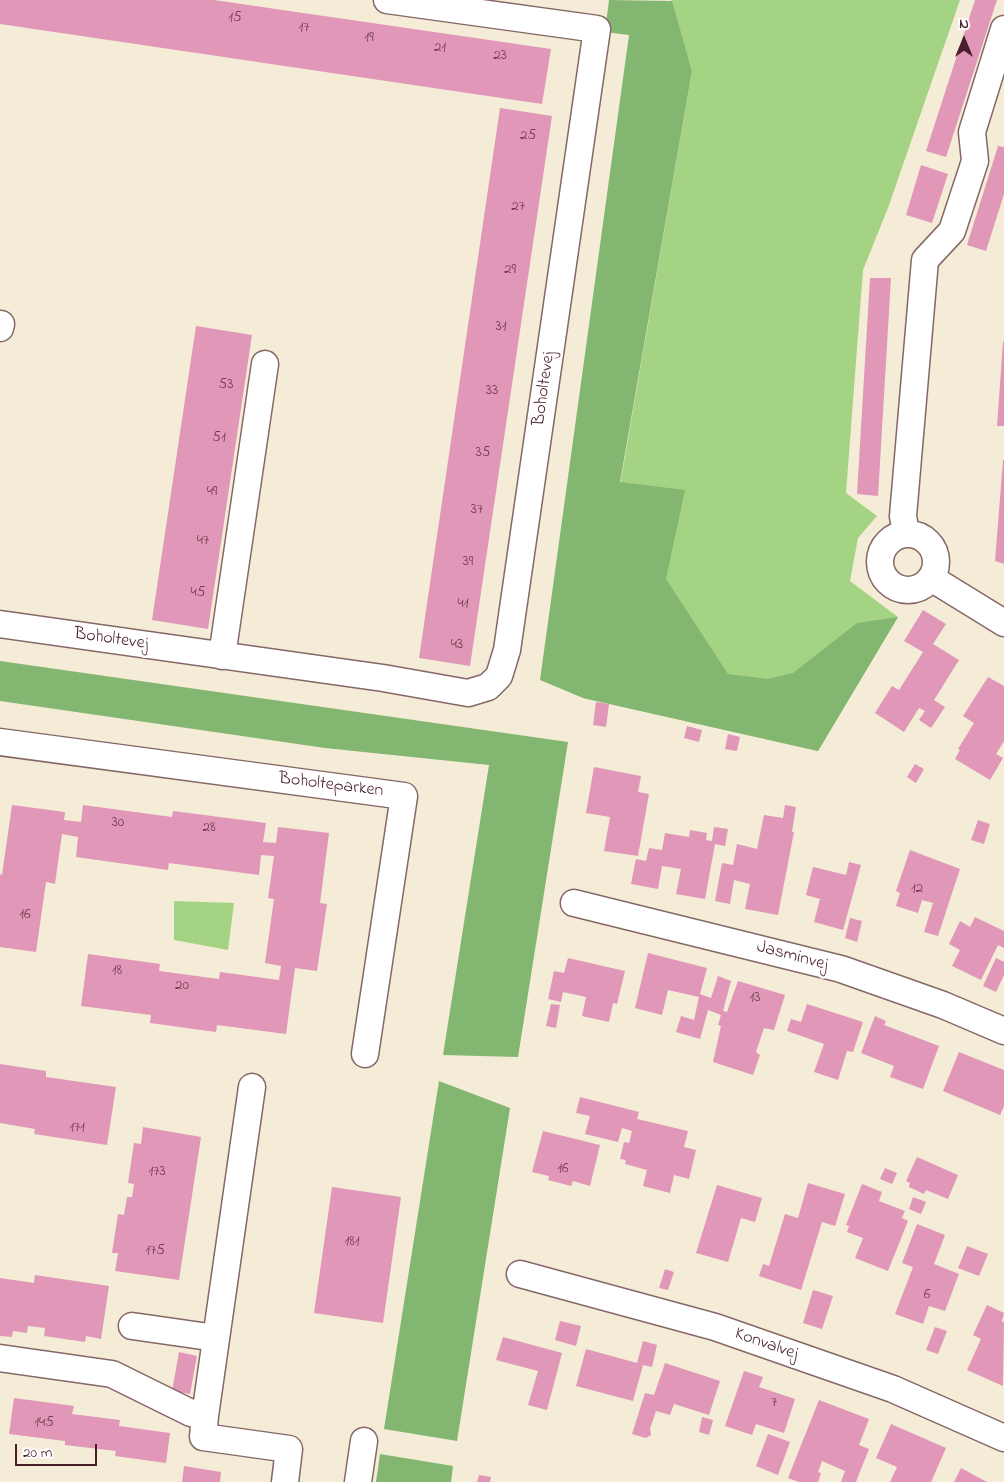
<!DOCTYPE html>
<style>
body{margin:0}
#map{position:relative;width:1004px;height:1482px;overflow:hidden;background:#f4ecd7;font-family:"Indie Flower",sans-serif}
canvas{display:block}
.north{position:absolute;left:939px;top:15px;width:50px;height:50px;-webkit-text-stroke:4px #fff;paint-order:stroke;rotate:0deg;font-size:14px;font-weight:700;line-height:20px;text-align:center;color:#4a1f2b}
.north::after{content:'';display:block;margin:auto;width:18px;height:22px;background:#4a1f2b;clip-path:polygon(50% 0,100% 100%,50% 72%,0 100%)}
.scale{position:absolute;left:15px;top:1444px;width:82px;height:22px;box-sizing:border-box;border:2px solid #4a1f2b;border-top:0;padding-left:6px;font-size:15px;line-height:18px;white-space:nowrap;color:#4a1f2b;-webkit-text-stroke:4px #fff;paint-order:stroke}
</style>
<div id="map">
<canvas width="1004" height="1482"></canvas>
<div class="north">N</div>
<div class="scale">20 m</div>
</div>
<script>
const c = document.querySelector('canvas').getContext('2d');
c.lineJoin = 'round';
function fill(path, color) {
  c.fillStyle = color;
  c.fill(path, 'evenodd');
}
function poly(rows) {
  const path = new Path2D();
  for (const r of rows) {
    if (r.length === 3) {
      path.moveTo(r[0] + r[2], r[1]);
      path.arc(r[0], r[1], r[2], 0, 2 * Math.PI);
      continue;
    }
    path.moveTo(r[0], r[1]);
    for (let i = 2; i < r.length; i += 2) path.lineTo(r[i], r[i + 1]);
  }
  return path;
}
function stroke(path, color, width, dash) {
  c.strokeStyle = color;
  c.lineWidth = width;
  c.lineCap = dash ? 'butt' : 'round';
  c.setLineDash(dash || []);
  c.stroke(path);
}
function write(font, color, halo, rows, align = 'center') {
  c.font = font + ' "Indie Flower",sans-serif';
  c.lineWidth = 5;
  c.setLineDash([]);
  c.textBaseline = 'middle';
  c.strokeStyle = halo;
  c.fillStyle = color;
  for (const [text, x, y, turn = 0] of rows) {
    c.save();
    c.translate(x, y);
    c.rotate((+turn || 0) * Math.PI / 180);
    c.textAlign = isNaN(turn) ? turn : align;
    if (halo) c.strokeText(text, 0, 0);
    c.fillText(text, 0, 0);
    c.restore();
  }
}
fill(poly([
 [671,0,960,0,888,208,863,270,846,493,877,516,858,538,850,581,898,617,818,751,583,698,692,71],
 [174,901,234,903,228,950,174,940]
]), '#a4d483');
fill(poly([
 [609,0,672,1,692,71,620,482,685,490,666,579,728,674,768,679,793,673,857,623,898,617,818,751,583,698,540,680,629,35,605,32],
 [0,661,568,742,518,1057,443,1055,489,765,325,748,0,701],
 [439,1081,510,1108,457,1441,384,1429],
 [380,1454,453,1466,451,1482,376,1482]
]), '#83b671');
fill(poly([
 [0,0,214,0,551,49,542,104,0,24],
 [975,0,997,0,946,157,926,151],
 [500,108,552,116,470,666,419,658],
 [998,146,1004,147,1004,194,986,251,967,245],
 [921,165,948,174,932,223,906,215],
 [870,278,891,278,878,496,857,494],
 [196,326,252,335,208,629,152,620],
 [1003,342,1004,342,1004,426,997,426],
 [1003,460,1004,460,1004,564,995,561],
 [923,610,946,624,933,644,959,660,934,700,945,707,931,728,919,720,925,711,919,708,904,732,875,713,892,686,899,690,923,652,904,641],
 [988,677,1004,686,1004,741,996,754,1003,758,990,780,955,759,960,750,958,749,974,723,963,716],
 [596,702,609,704,606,727,593,725],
 [687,726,702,730,699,742,684,738],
 [728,734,740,737,737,751,725,749],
 [915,764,924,769,916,783,907,777],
 [594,767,641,776,638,792,649,794,638,856,604,851,610,817,586,813],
 [12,805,65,812,64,820,81,822,83,805,172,817,173,811,266,823,263,842,276,843,278,827,329,833,320,903,327,904,317,971,295,968,286,1034,217,1025,216,1032,150,1023,151,1015,81,1006,88,954,160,964,159,971,219,979,220,972,279,980,281,966,265,963,274,899,268,898,274,856,261,855,259,875,169,863,168,870,76,857,78,837,62,834,55,884,46,882,36,952,0,947,0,874,2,875],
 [785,805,796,807,792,832,794,832,778,915,745,909,750,884,734,880,730,904,715,901,722,863,733,865,737,844,757,849,764,815,783,818],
 [978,820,990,824,984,844,971,840],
 [714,827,728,829,725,846,715,844,705,899,676,894,681,869,662,866,658,889,631,884,636,859,646,861,649,848,662,850,665,833,689,837,690,830,707,833,706,840,712,841],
 [910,850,960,869,938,936,924,932,933,903,922,900,918,913,896,906,900,893,896,891],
 [849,862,861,865,843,930,814,922,820,899,806,895,813,867,846,875],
 [975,917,1004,931,1004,948,998,945,981,980,952,966,960,950,949,944,960,921,970,927],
 [850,918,862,921,857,942,845,938],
 [648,953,707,968,700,994,711,998,718,976,731,981,723,1011,727,1012,738,981,785,995,774,1030,764,1028,756,1052,760,1055,753,1075,713,1062,721,1026,718,1025,721,1015,708,1010,700,1039,676,1032,681,1016,694,1020,699,997,668,990,662,1015,635,1008],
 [568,958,625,971,617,1004,613,1003,609,1022,582,1016,586,997,563,992,561,1002,548,999,554,971,564,973],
 [996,958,1004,962,1004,975,996,992,983,986],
 [551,1004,560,1005,556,1028,546,1026],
 [807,1004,863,1022,853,1052,847,1051,838,1080,814,1072,824,1044,787,1031,791,1019,801,1022],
 [875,1016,886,1021,884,1025,939,1046,923,1089,890,1077,894,1066,861,1053],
 [959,1052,1004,1070,1004,1106,1000,1115,943,1091],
 [0,1064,46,1071,46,1077,116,1087,107,1145,34,1134,35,1129,0,1123],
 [580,1097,639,1112,637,1119,688,1131,684,1147,696,1150,689,1179,674,1175,670,1193,643,1186,647,1170,625,1164,626,1160,620,1159,624,1142,629,1143,632,1131,622,1128,618,1142,585,1134,590,1116,576,1113],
 [143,1127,201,1137,179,1280,115,1271,118,1253,112,1253,118,1214,124,1215,127,1197,132,1197,134,1184,128,1183,134,1143,141,1144],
 [543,1131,600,1145,590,1186,573,1181,571,1186,548,1180,549,1176,532,1172],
 [917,1157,958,1175,948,1199,926,1190,924,1194,909,1187,910,1183,906,1181],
 [885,1168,897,1173,892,1184,880,1179],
 [808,1183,845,1194,835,1226,822,1222,801,1290,759,1276,763,1264,769,1266,785,1214,798,1218],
 [862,1184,882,1192,879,1201,905,1211,902,1218,908,1221,888,1271,855,1258,863,1238,847,1232,849,1226,846,1225],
 [717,1185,762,1198,755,1222,741,1218,728,1262,696,1253],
 [332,1187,401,1197,383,1323,314,1313],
 [913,1197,926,1202,921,1214,909,1209],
 [917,1224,945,1235,934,1264,959,1274,945,1311,929,1306,923,1324,895,1314,913,1267,902,1263],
 [967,1246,988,1254,979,1276,958,1268],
 [665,1269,674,1272,668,1290,659,1288],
 [35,1275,109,1286,101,1339,86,1336,85,1342,44,1336,45,1328,28,1326,27,1333,13,1331,12,1337,0,1336,0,1278,34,1283],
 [813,1290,833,1296,822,1329,803,1323],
 [987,1305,1004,1313,1002,1321,1004,1323,1003,1386,967,1370,981,1339,973,1335],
 [560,1321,581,1326,576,1346,555,1340],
 [935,1327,947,1331,938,1354,926,1350],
 [503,1337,562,1353,547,1410,528,1405,538,1371,496,1360],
 [643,1341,657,1345,652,1367,643,1365,633,1401,576,1386,586,1349,637,1363],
 [179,1352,197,1356,190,1394,172,1391],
 [665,1363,720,1381,709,1415,674,1404,670,1415,656,1411,650,1429,651,1435,646,1438,632,1434,645,1393,654,1395],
 [744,1371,763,1377,759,1387,795,1399,784,1433,756,1424,752,1435,725,1426],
 [14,1398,74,1406,72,1414,120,1420,119,1426,170,1433,166,1463,115,1456,116,1451,65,1445,65,1441,9,1434],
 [819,1400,869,1419,859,1445,869,1449,856,1482,841,1482,845,1471,822,1461,818,1472,821,1473,818,1482,799,1482,788,1478],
 [702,1417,713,1420,709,1435,699,1432],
 [891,1424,946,1448,931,1482,890,1482,897,1467,876,1458],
 [768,1434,790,1442,778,1475,756,1466],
 [184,1466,221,1472,220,1482,182,1482],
 [961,1468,987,1482,954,1482],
 [479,1475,491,1477,490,1482,477,1482]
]), '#e097b8');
const minor = poly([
 [0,328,1,324],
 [906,534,903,516,925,260,952,231,975,161,972,132,1004,29],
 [908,562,28],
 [931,578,1004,623],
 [0,624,383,678,468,693,488,687,499,676,507,650,597,29,387,0],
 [222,656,265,364],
 [0,742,404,796,365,1054],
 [574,903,841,969,943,1005,1004,1031],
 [520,1274,715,1327,893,1389,1004,1438],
 [132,1326,216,1338],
 [0,1358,112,1374,191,1413,205,1416,252,1087],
 [205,1416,203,1437,289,1449,285,1482],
 [358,1482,364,1441]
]);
stroke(minor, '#866767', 29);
stroke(minor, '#fff', 26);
write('15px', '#703d4e', null, [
 ["15",235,19],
 ["17",304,29],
 ["19",369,39],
 ["21",440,49],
 ["23",500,57],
 ["25",528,137],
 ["27",518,208],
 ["29",510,271],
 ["31",501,328],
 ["53",226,386],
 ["33",492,392],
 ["51",219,439],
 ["35",483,454],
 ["49",212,493],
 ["37",477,511],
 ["47",203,542],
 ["39",468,563],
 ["45",198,594],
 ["41",463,605],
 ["43",457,646],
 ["30",118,824],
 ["28",209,829],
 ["12",917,890],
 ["16",25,916],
 ["18",117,972],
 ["20",182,987],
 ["13",755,999],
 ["171",77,1129],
 ["16",563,1170],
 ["173",157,1173],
 ["181",352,1243],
 ["175",155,1252],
 ["6",927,1296],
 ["7",774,1404],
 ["145",44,1424]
]);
write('18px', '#4a1f2b', '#fff', [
 ["Boholtevej",545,389,-82],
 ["Boholtevej",111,640,8],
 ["Boholteparken",331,786,7],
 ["Jasminvej",792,957,15],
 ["Konvalvej",766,1345,19]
]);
</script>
